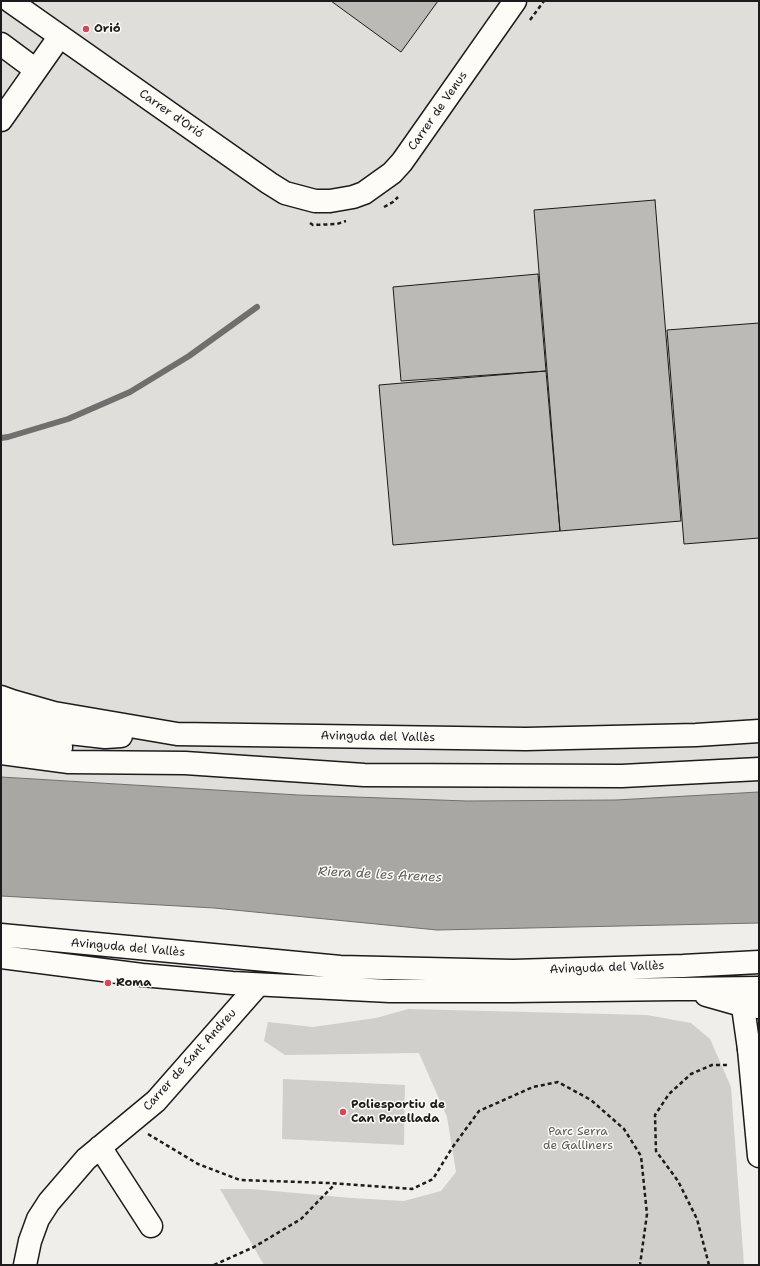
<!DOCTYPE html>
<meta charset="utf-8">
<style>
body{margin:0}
#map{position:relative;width:760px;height:1266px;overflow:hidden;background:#f0eeea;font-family:"Shantell Sans",sans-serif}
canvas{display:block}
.frame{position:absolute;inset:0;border:2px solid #1c1c1c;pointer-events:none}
</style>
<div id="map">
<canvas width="760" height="1266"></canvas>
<div class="frame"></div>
</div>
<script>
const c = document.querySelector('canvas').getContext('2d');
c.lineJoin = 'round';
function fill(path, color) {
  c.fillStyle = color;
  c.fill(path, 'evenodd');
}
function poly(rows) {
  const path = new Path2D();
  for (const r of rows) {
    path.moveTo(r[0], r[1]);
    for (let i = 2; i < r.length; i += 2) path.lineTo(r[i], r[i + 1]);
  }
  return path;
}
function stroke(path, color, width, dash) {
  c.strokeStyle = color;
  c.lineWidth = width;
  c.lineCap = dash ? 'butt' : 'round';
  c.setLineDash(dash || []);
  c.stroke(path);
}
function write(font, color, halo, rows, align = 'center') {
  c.font = font + ' "Shantell Sans",sans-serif';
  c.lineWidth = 3;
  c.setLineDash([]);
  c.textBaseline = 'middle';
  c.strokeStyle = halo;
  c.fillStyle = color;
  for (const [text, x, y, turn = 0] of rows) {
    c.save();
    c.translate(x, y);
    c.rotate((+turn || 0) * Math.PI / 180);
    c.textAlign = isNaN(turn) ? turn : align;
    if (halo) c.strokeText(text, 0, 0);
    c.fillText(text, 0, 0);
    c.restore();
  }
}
fill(poly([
 [1,1,759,1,759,792,616,800,467,801,298,795,1,777]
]), '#e0deda');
fill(poly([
 [408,1009,647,1015,691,1023,710,1039,731,1087,744,1265,264,1265,220,1189,251,1189,352,1198,404,1201,441,1191,456,1172,447,1117,419,1053,285,1055,264,1041,268,1022,313,1027,376,1018],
 [283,1079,405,1085,404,1145,282,1139]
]), '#d0cfcc');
const water = poly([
 [1,777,298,795,467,801,616,800,759,792,759,923,437,930,214,908,1,896,1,777]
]);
fill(water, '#a8a7a3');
stroke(water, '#706f6d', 1);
stroke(poly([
 [1,438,8,437,68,419,130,392,189,356,257,307]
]), '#706f6d', 6);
const building = poly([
 [331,1,438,1,401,52,331,1],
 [655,200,681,521,560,531,534,210,655,200],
 [538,274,546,371,401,381,393,287,538,274],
 [759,323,759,538,684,544,667,330,759,323],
 [546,371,560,531,393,545,379,385,546,371]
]);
fill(building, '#bbbab6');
stroke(building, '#1c1c1c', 1);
const minor = poly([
 [10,1,269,183,285,193,315,201,330,201,353,197,364,193,392,173,402,162,515,1],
 [1,44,36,70],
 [1,120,60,36],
 [749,1049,759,1156],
 [100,1147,151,1226],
 [25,1265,30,1241,38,1219,49,1202,86,1159,156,1101,258,985]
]);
const major = poly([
 [1,697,12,701,54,713,177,734,526,739,696,735,759,731],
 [1,720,43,730,105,737,121,736],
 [1,735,61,747],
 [1,753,69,762,185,763,364,775,622,776,759,769],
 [1,935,340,967,513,971,683,966,759,962],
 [1,957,142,975,232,983,390,991,511,991,759,988],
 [706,995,745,1006,759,1007],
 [749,1049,744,1014,745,1006,753,996]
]);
stroke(minor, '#1c1c1c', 25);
stroke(major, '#1c1c1c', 25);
stroke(poly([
 [530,20,544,1],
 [384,207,393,202,398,197],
 [310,223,313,225,337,224,346,221],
 [148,1134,198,1164,240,1180,329,1183,412,1189,433,1179,452,1148,479,1111,533,1087,558,1082,591,1100,624,1129,641,1156,647,1214,640,1265],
 [214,1265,254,1247,301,1219,335,1184],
 [709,1265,697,1219,678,1181,656,1151,655,1115,669,1094,691,1074,712,1065,729,1065]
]), '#1c1c1c', 2.5, [4, 3]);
stroke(minor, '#fdfcf7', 22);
stroke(major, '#fdfcf7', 22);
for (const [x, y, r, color] of [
 [86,29,4,"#d1495b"],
 [108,983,4,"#d1495b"],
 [343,1112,4,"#d1495b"]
]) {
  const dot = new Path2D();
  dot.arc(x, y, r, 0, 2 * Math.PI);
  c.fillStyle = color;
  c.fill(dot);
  stroke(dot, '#fdfcf7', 1.5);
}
write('bold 12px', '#1c1c1c', '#fdfcf7', [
 ["Orió",94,29],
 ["Roma",116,983],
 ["Poliesportiu de",351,1105],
 ["Can Parellada",351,1119]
], 'left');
write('12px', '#1c1c1c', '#fdfcf7', [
 ["Carrer de Venus",438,111,-55],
 ["Carrer d'Orió",171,114,35],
 ["Avinguda del Vallès",378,737,1],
 ["Avinguda del Vallès",128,948,5],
 ["Avinguda del Vallès",607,968,-2],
 ["Carrer de Sant Andreu",190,1060,-48]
]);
write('12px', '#5b5b5a', '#fdfcf7', [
 ["Parc Serra",578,1132],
 ["de Galliners",578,1146]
]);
write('italic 13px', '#5b5b59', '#fdfcf7', [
 ["Riera de les Arenes",380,875,3]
]);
</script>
